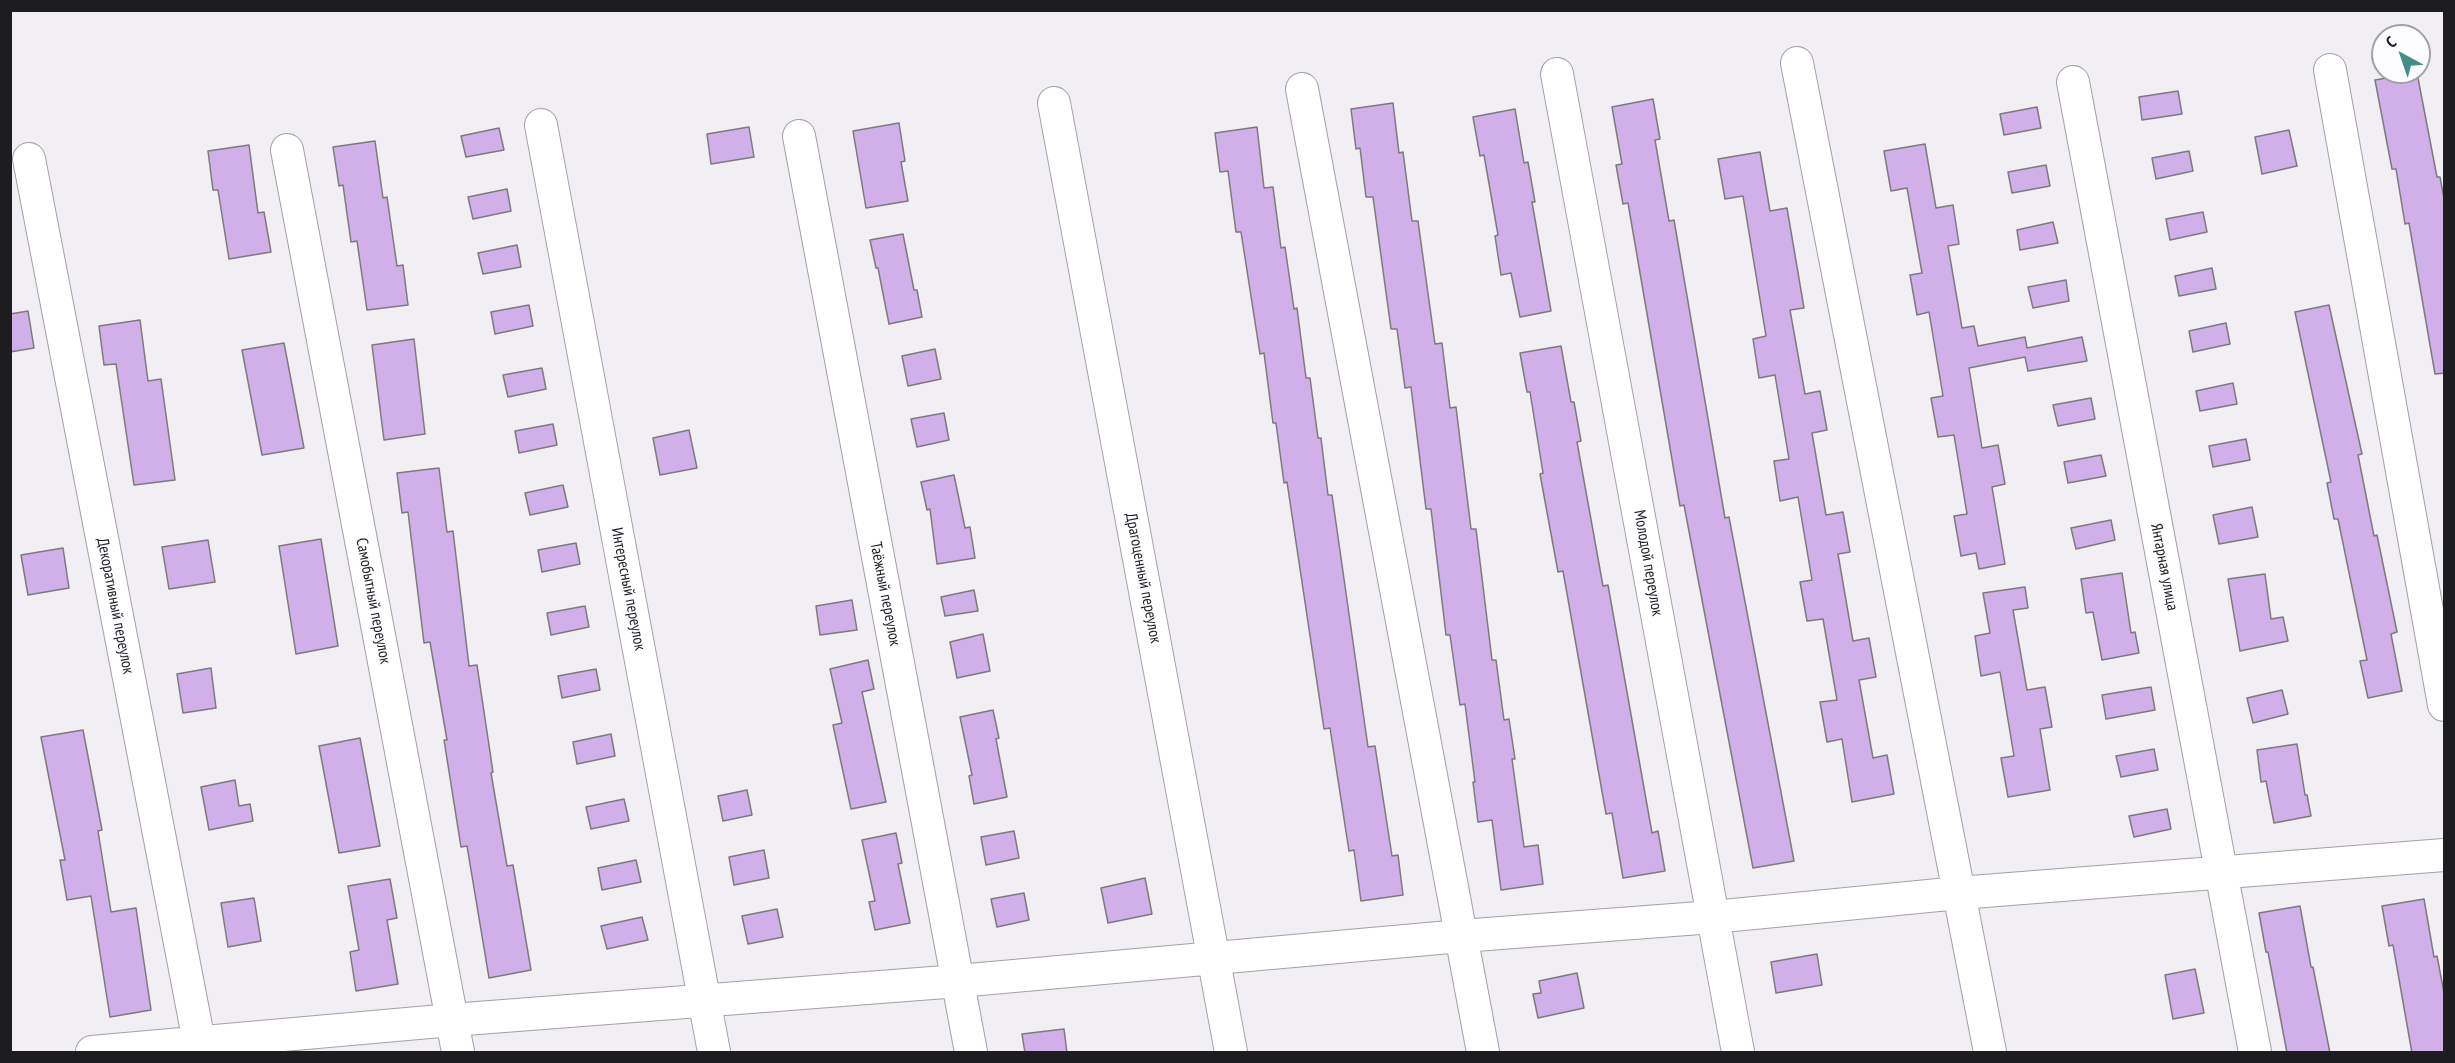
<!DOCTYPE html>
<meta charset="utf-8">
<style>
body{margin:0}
#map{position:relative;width:2455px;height:1063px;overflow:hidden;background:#f1eef4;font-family:"PT Sans Narrow",sans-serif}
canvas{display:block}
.frame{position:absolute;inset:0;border:12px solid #1d1c1f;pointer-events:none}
.north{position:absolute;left:2371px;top:24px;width:60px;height:60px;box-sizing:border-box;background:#fdfcff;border:2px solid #a3a2a5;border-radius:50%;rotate:320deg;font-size:16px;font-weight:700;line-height:24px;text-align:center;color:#1d1c1f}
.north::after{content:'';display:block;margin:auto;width:21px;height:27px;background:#458d8a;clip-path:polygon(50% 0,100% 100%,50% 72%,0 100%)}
</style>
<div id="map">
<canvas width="2455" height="1063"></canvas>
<div class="frame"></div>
<div class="north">С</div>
</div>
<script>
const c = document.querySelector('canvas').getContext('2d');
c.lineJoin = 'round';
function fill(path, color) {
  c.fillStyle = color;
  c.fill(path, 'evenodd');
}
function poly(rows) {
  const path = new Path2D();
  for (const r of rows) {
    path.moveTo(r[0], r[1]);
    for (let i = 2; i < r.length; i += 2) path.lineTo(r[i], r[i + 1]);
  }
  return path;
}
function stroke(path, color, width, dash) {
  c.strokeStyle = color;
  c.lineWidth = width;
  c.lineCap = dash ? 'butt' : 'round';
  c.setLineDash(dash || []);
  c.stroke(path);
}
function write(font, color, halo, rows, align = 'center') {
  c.font = font + ' "PT Sans Narrow",sans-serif';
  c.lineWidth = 4.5;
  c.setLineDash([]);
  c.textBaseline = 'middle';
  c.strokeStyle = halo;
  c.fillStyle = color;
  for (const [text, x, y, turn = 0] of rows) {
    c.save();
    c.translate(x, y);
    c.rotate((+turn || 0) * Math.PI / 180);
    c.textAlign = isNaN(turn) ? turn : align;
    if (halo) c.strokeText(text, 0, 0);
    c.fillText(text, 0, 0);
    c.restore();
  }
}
const building = poly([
 [2417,73,2437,177,2440,177,2445,204,2445,373,2435,374,2409,223,2405,224,2396,169,2392,169,2375,80,2417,73],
 [2178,91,2182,114,2142,120,2139,97,2178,91],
 [1653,99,1660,139,1655,140,1669,221,1674,220,1725,518,1729,517,1794,861,1753,868,1684,505,1680,506,1628,203,1623,204,1616,165,1622,164,1612,107,1653,99],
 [1393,103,1399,153,1403,152,1412,221,1418,221,1435,344,1442,343,1450,408,1456,407,1471,529,1476,529,1492,660,1496,660,1504,720,1509,719,1515,759,1512,759,1524,847,1538,845,1543,884,1501,890,1492,820,1478,822,1473,782,1475,782,1465,704,1460,705,1450,635,1446,635,1431,509,1426,509,1411,387,1405,388,1397,329,1391,329,1373,197,1366,197,1360,148,1356,149,1351,109,1393,103],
 [2037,107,2041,128,2004,135,2000,114,2037,107],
 [1515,109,1524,163,1528,162,1535,202,1532,202,1551,311,1520,317,1511,273,1501,275,1495,236,1498,235,1484,155,1480,156,1473,117,1515,109],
 [899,123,905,161,901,162,908,201,866,208,853,131,899,123],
 [749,127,754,157,711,164,707,134,749,127],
 [1257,127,1264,188,1273,187,1281,248,1285,247,1294,309,1297,308,1306,378,1310,378,1318,438,1321,438,1328,495,1332,495,1368,747,1375,746,1392,856,1398,855,1403,895,1361,901,1354,850,1349,851,1330,728,1324,729,1287,482,1284,483,1276,423,1273,423,1264,353,1260,354,1241,232,1236,232,1228,171,1220,172,1215,133,1257,127],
 [499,128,504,150,466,157,461,136,499,128],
 [2289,130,2297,166,2262,174,2255,137,2289,130],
 [375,141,383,198,387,197,397,266,403,265,408,305,367,310,357,241,351,242,343,185,339,186,333,147,375,141],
 [1925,144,1936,208,1953,205,1959,244,1948,246,1962,328,1974,326,1978,346,2025,337,2027,348,2082,337,2087,361,2028,371,2025,357,1969,368,1982,448,1998,445,2005,484,1992,487,2005,564,1979,569,1976,553,1961,556,1954,516,1967,514,1954,435,1938,437,1931,398,1943,396,1929,312,1917,315,1910,275,1922,273,1907,188,1891,191,1884,151,1925,144],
 [249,145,258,213,264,212,271,252,229,259,218,190,213,190,208,151,249,145],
 [2189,151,2193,171,2156,179,2152,158,2189,151],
 [1760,152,1770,211,1787,208,1804,308,1790,310,1805,394,1820,391,1827,430,1812,433,1826,515,1843,512,1850,552,1838,554,1853,641,1869,638,1876,677,1859,680,1873,758,1887,755,1894,794,1852,802,1842,739,1827,742,1820,702,1837,700,1823,619,1807,621,1800,582,1812,580,1798,497,1780,501,1774,461,1789,459,1775,375,1759,378,1753,339,1766,336,1743,196,1725,199,1718,159,1760,152],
 [2046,165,2050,186,2012,193,2008,172,2046,165],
 [507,189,511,211,473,219,468,197,507,189],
 [2203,212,2207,232,2170,240,2166,219,2203,212],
 [2053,222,2058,243,2020,250,2017,230,2053,222],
 [903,234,914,290,917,290,922,317,889,324,878,268,876,268,870,240,903,234],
 [517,245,521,267,483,274,478,253,517,245],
 [2212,268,2216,289,2179,296,2175,276,2212,268],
 [2066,280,2069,301,2033,308,2028,287,2066,280],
 [529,305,533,326,495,334,491,312,529,305],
 [2329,305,2362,454,2358,455,2374,536,2377,535,2397,632,2391,634,2402,691,2368,698,2360,661,2367,660,2338,519,2334,519,2327,483,2331,482,2295,312,2329,305],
 [28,311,34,348,10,352,10,314,28,311],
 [140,320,148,381,161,379,175,480,134,485,116,364,104,365,99,326,140,320],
 [2226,323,2230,344,2193,352,2189,331,2226,323],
 [414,339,425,434,384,440,372,345,414,339],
 [284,343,304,448,262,455,242,350,284,343],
 [1561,346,1571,402,1574,402,1581,441,1577,442,1592,525,1603,586,1608,585,1652,833,1658,831,1665,871,1623,878,1612,813,1606,814,1563,571,1558,572,1540,474,1543,473,1530,392,1527,392,1520,353,1561,346],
 [935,349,941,379,908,386,902,356,935,349],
 [542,368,546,389,508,397,503,375,542,368],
 [2233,383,2237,404,2200,411,2196,391,2233,383],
 [2091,398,2095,419,2058,426,2053,405,2091,398],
 [944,413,949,440,917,447,911,419,944,413],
 [553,424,557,445,519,453,515,431,553,424],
 [689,430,697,468,660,475,653,438,689,430],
 [2246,439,2250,460,2213,467,2209,446,2246,439],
 [2101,455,2106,476,2068,483,2064,462,2101,455],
 [439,468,447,532,453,531,469,666,477,665,493,772,491,773,507,866,513,865,531,970,489,978,467,846,461,847,444,740,447,740,430,642,424,643,408,512,402,513,397,473,439,468],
 [954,475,965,528,970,527,975,558,937,564,930,509,927,510,921,482,954,475],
 [563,485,568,507,530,515,525,493,563,485],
 [2252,507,2258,537,2219,544,2213,515,2252,507],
 [2111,520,2115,540,2076,549,2071,528,2111,520],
 [321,539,338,646,296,654,279,546,321,539],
 [208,540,215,582,169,589,162,547,208,540],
 [576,543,580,564,542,572,538,550,576,543],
 [63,548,69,588,28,595,21,555,63,548],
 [2122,573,2131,633,2135,632,2139,653,2102,660,2093,612,2086,613,2081,579,2122,573],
 [2265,574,2271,619,2283,617,2288,641,2240,651,2228,579,2265,574],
 [2025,587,2028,608,2013,610,2027,690,2045,687,2052,727,2040,729,2050,790,2008,797,2001,758,2014,756,2000,672,1981,676,1975,636,1990,633,1983,593,2025,587],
 [974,590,978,611,945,616,941,597,974,590],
 [852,600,857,630,820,635,816,606,852,600],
 [585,606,589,627,551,635,547,613,585,606],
 [983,634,990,671,957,678,950,642,983,634],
 [868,660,874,689,862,692,886,802,851,809,833,725,842,723,830,669,868,660],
 [211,668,216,708,183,713,177,674,211,668],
 [596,669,600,690,562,698,558,676,596,669],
 [2151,687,2155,710,2106,719,2102,695,2151,687],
 [2282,690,2288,714,2253,723,2247,698,2282,690],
 [993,710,999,738,996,739,1007,797,974,804,969,776,972,775,960,717,993,710],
 [83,730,102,830,98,831,111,912,136,908,151,1010,110,1017,91,896,67,900,60,860,65,860,41,737,83,730],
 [611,734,615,756,577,764,573,742,611,734],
 [360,738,380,846,339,853,319,746,360,738],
 [2297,744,2305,795,2307,795,2311,816,2274,823,2266,781,2261,782,2257,750,2297,744],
 [2154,749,2158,770,2121,777,2116,756,2154,749],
 [235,780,239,806,250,804,253,821,209,830,201,787,235,780],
 [747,790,752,815,723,821,718,796,747,790],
 [624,799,629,821,591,829,586,807,624,799],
 [2167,809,2171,829,2134,837,2129,816,2167,809],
 [1014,831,1019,858,986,865,981,837,1014,831],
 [896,833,902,863,898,864,910,923,875,930,869,902,875,901,862,840,896,833],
 [764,850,769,878,734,885,729,857,764,850],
 [636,860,641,882,602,890,598,868,636,860],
 [1145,878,1152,914,1108,923,1101,888,1145,878],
 [390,879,397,918,387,920,398,984,356,991,350,952,359,950,348,886,390,879],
 [1024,893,1029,920,997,927,991,899,1024,893],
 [254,898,261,941,228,947,221,903,254,898],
 [2424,899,2434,957,2437,956,2445,998,2445,1053,2412,1053,2393,945,2389,946,2382,906,2424,899],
 [2300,906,2311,967,2313,967,2330,1053,2287,1053,2268,952,2266,952,2259,913,2300,906],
 [777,909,783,937,748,944,742,916,777,909],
 [642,917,648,940,607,949,601,926,642,917],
 [1817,954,1822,985,1776,993,1771,962,1817,954],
 [2195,969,2204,1013,2173,1019,2165,975,2195,969],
 [1577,973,1584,1008,1538,1018,1533,994,1541,993,1539,981,1577,973],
 [1064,1029,1067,1053,1025,1053,1022,1034,1064,1029]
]);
fill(building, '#d1b0e9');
stroke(building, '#7c797f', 1.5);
const minor = poly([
 [1797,63,1990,1052],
 [2330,70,2444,705],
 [1557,74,1738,1052],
 [2073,82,2255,1052],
 [1302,89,1483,1052],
 [1054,103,1231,1052],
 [541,125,714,1052],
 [799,136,971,1052],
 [287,150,458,1052],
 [29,159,201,1052],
 [92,1052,452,1020,958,981,1461,936,1713,917,1959,893,2444,855]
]);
stroke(minor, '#a3a0a6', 34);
stroke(minor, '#fff', 32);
write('16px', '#1d1c1f', '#fdfcff', [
 ["Молодой переулок",1648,563,80],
 ["Янтарная улица",2164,567,79],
 ["Драгоценный переулок",1143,578,79],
 ["Интересный переулок",628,589,79],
 ["Таёжный переулок",885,594,79],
 ["Самобытный переулок",373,601,79],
 ["Декоративный переулок",115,606,79]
]);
</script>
